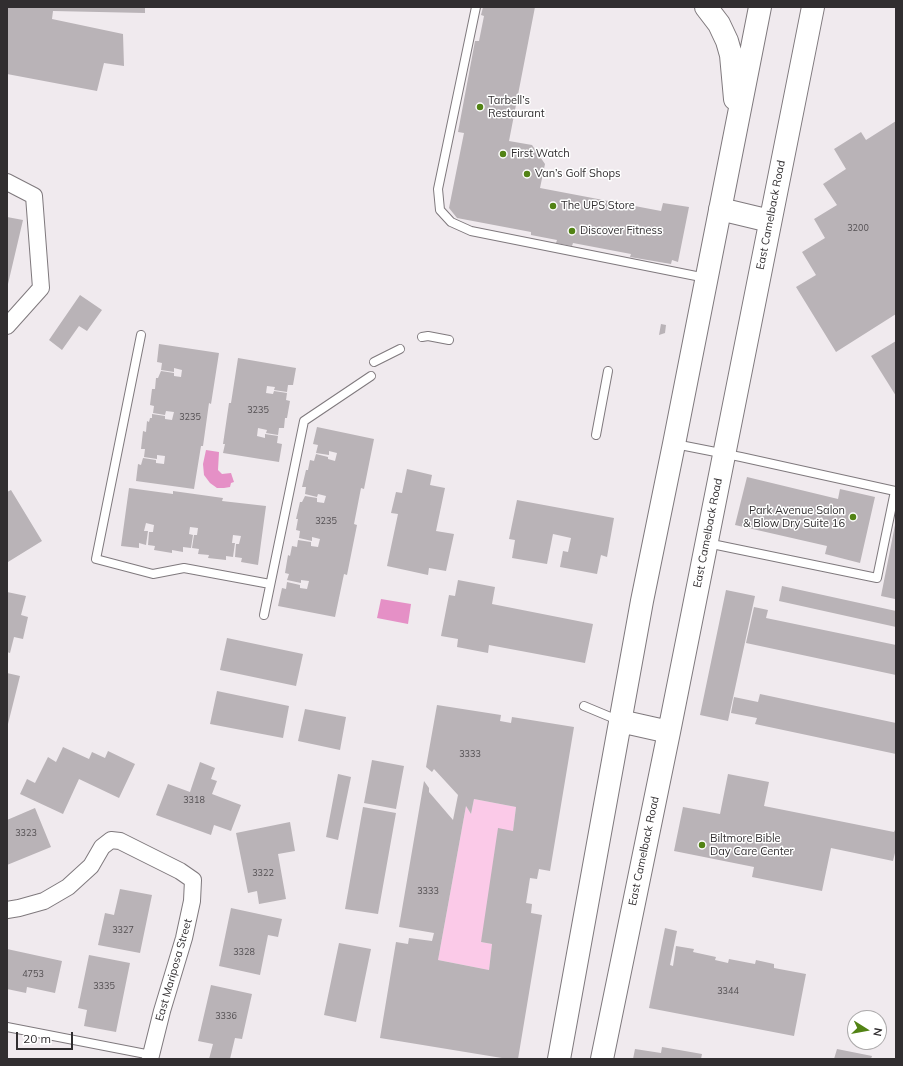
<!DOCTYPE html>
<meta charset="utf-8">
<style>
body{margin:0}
#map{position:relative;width:903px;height:1066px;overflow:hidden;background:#f0eaee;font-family:Mulish,sans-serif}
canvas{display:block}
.frame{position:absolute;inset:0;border:8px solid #312e30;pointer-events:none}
.north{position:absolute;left:847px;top:1010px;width:40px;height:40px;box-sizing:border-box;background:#fff;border:1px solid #adabac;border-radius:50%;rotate:101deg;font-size:11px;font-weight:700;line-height:16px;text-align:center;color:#312e30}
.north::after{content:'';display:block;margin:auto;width:14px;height:18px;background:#528315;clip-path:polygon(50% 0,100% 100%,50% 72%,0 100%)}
.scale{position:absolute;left:16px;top:1032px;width:57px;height:18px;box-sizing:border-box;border:2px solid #312e30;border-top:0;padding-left:5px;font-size:12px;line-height:14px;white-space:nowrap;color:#312e30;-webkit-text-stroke:3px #fff;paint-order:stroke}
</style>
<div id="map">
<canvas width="903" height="1066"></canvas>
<div class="frame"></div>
<div class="north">N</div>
<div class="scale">20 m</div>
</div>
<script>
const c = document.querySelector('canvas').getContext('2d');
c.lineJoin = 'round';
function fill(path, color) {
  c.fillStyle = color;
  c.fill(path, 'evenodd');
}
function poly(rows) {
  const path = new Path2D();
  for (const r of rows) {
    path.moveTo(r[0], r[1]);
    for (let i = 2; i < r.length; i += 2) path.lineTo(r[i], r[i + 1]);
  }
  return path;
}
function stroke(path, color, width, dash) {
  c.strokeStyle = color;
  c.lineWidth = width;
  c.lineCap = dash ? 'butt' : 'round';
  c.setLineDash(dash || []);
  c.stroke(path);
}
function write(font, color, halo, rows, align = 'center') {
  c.font = font + ' Mulish,sans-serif';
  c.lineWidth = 3;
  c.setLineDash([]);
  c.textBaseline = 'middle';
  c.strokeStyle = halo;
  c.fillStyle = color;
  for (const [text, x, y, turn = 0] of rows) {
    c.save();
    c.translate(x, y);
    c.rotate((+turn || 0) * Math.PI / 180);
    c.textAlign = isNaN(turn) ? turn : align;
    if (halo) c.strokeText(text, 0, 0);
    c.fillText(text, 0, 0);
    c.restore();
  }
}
fill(poly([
 [474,799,516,807,513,831,481,942,492,944,489,970,438,960,466,806,471,814]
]), '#fbcae8');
fill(poly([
 [206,450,219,452,218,470,222,474,231,473,234,482,231,483,230,487,224,488,217,488,210,483,204,475,203,464],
 [381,599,411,604,408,624,377,618]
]), '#e590c6');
fill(poly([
 [7,7,145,7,145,13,53,11,52,19,123,34,124,66,104,63,97,91,7,74],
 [483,7,535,7,509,141,532,145,545,164,540,188,661,211,663,203,689,207,678,262,672,260,671,264,630,257,631,254,573,243,572,246,556,243,557,240,531,235,531,232,457,218,449,208,464,133,458,132,475,41,479,41,484,16,481,15],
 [896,121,896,314,836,352,796,287,816,275,802,252,825,238,814,219,837,205,823,184,846,169,834,149,861,132,866,140],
 [7,217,23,220,8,284,7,284],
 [80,295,102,310,87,331,79,326,62,350,49,340],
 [661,324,666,325,665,333,659,335],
 [896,341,896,396,871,356],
 [159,344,219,353,211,404,209,403,203,446,201,446,194,489,136,481,138,464,141,465,143,458,156,460,156,463,164,464,165,456,157,455,157,459,144,457,145,449,141,449,143,431,146,432,147,421,149,422,150,418,152,418,152,414,165,416,165,419,172,420,174,412,166,411,165,415,153,413,154,406,150,405,152,389,155,389,156,378,158,378,161,371,174,373,174,376,181,377,182,370,174,368,174,372,161,370,162,363,157,362],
 [238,358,296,368,293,385,288,385,287,392,274,390,275,387,267,386,266,393,273,394,274,391,287,393,286,400,290,401,287,418,285,418,284,428,279,428,278,435,266,433,267,430,258,428,257,436,265,438,265,434,278,436,277,443,282,444,279,462,223,453,225,444,223,444,229,403,231,403],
 [317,427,374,439,364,489,361,488,354,524,357,525,347,575,344,574,335,617,278,606,282,588,286,589,287,582,300,585,300,588,307,589,309,581,301,580,301,583,287,580,289,574,285,573,288,555,290,556,292,546,297,547,298,540,311,542,311,546,318,547,320,539,312,537,312,541,299,538,300,531,296,530,298,519,296,519,300,502,302,502,305,496,317,498,317,502,324,503,326,496,318,494,317,497,305,494,306,487,302,487,306,470,308,470,310,460,314,461,316,454,328,457,328,459,335,461,337,453,329,451,329,455,316,453,318,445,313,444],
 [407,469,432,475,430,485,445,488,436,531,454,534,446,571,429,568,428,575,387,566,398,514,391,513,396,492,402,493],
 [747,477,838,499,840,489,875,497,860,563,825,554,827,546,735,525],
 [129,488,173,494,173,491,223,498,222,501,266,506,258,565,241,562,242,558,235,557,236,544,239,544,241,536,233,535,232,543,235,543,233,557,226,556,226,560,208,558,209,555,198,554,199,549,192,548,194,535,197,535,198,528,190,527,189,534,193,535,191,548,183,547,183,552,172,550,172,553,154,550,155,546,148,545,149,532,153,532,154,525,146,523,144,531,148,531,146,545,139,543,139,548,121,546],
 [11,490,42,541,8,562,7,492],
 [517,500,614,518,607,557,601,555,597,574,560,567,563,551,568,552,571,538,553,534,547,564,512,558,515,540,509,539],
 [895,525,896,595,895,599,881,596],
 [458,580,495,587,492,604,593,624,585,663,489,645,488,653,457,647,458,639,441,636,449,595,455,596],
 [782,586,896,611,896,627,779,601],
 [726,590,755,596,728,721,700,715],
 [7,592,26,596,21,615,28,617,23,639,14,637,10,653,7,652],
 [754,607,768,610,766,618,896,645,896,675,746,643],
 [227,638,303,654,296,686,220,670],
 [7,673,20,676,8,724,7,724],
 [217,691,289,706,283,738,210,724],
 [760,694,896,723,896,754,755,724,757,718,731,713,734,697,758,702],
 [437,705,501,715,500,721,511,723,512,717,574,727,550,871,539,869,537,879,530,878,526,903,532,904,531,913,542,915,518,1059,508,1059,380,1038,396,942,408,944,409,938,432,941,434,933,399,927,424,781,429,788,429,792,453,820,458,795,434,769,432,772,426,767],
 [474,799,516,807,513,831,498,828,481,942,492,944,489,970,438,960,466,806,471,814],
 [305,709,346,717,340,750,298,741],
 [63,747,89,759,92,752,105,758,108,751,135,764,119,798,79,779,63,814,20,794,27,779,35,783,48,757,56,762],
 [372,760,404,766,396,809,364,803],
 [200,762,215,768,211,779,217,781,212,794,241,805,231,831,214,825,211,835,156,815,168,784,190,792],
 [338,774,351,777,338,840,326,837],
 [728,774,769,782,764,806,894,832,896,828,896,853,895,853,893,861,831,848,822,891,752,877,754,867,674,851,683,807,720,814],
 [363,807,396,813,378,914,345,909],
 [35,808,51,847,7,865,7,820],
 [290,822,295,851,278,854,286,899,259,904,257,891,248,893,236,833],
 [120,889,152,895,140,953,98,945,105,913,114,915],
 [231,908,282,919,278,937,268,935,260,975,219,966],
 [665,928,677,931,670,965,673,966,676,946,694,949,693,952,716,957,715,960,728,963,729,959,755,964,756,960,774,964,774,968,806,974,794,1036,649,1008],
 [339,943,371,949,356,1022,324,1015],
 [7,949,62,961,55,993,27,987,26,993,7,989],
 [89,955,130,963,116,1032,84,1026,87,1010,78,1008],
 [211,985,252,994,242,1039,235,1038,230,1059,209,1059,213,1044,198,1041],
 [662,1047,702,1054,701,1059,633,1059,635,1049,661,1053],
 [837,1049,872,1056,871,1059,834,1059]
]), '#b9b3b7');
const lane = poly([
 [476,7,438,189,440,210,451,222,471,231,706,278],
 [141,335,96,559,153,574,184,568,270,584],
 [422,337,428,336,449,340],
 [374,362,400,349],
 [596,435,608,371],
 [675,444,741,457,895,491,877,578,707,543],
 [264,615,304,421,371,376],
 [584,706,620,721],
 [7,1027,151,1055]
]);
const street = poly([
 [7,182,34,196,41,288,7,326],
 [7,910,19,908,44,901,68,887,91,866,102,847,111,840,120,841,180,871,193,880,192,901,184,938,162,1011,150,1059]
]);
const primary = poly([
 [706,7,719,24,727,41,731,55,735,99],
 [720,209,770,221],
 [620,721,669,732],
 [559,1059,642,601,674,444,760,7],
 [602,1059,669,732,813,7]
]);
stroke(lane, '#7f797d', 10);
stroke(street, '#7f797d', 18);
stroke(primary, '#7f797d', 24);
stroke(lane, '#fff', 8);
stroke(street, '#fff', 16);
stroke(primary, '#fff', 22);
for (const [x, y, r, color] of [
 [480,107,4,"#528315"],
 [503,154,4,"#528315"],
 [527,174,4,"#528315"],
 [553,206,4,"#528315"],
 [572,231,4,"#528315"],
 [853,517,4,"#528315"],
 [702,845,4,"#528315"]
]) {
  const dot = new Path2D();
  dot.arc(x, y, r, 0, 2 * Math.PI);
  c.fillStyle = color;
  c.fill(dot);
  stroke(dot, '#fff', 1.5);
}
write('9px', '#534f52', null, [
 ["3200",858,228],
 ["3235",258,410],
 ["3235",190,417],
 ["3235",326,521],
 ["3333",470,754],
 ["3318",194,800],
 ["3323",26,833],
 ["3322",263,873],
 ["3333",428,891],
 ["3327",123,930],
 ["3328",244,952],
 ["4753",33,974],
 ["3335",104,986],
 ["3344",728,991],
 ["3336",226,1016]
]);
write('11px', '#312e30', '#fff', [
 ["Tarbell’s",488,101],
 ["Restaurant",488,114],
 ["First Watch",511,154],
 ["Van’s Golf Shops",535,174],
 ["The UPS Store",561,206],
 ["Discover Fitness",580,231],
 ["Park Avenue Salon",845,511,"right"],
 ["& Blow Dry Suite 16",845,524,"right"],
 ["Biltmore Bible",710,839],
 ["Day Care Center",710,852]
], 'left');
write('11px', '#312e30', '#fff', [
 ["East Camelback Road",771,215,-79],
 ["East Camelback Road",708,533,-79],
 ["East Camelback Road",644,851,-78],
 ["East Mariposa Street",174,970,-74]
]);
</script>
